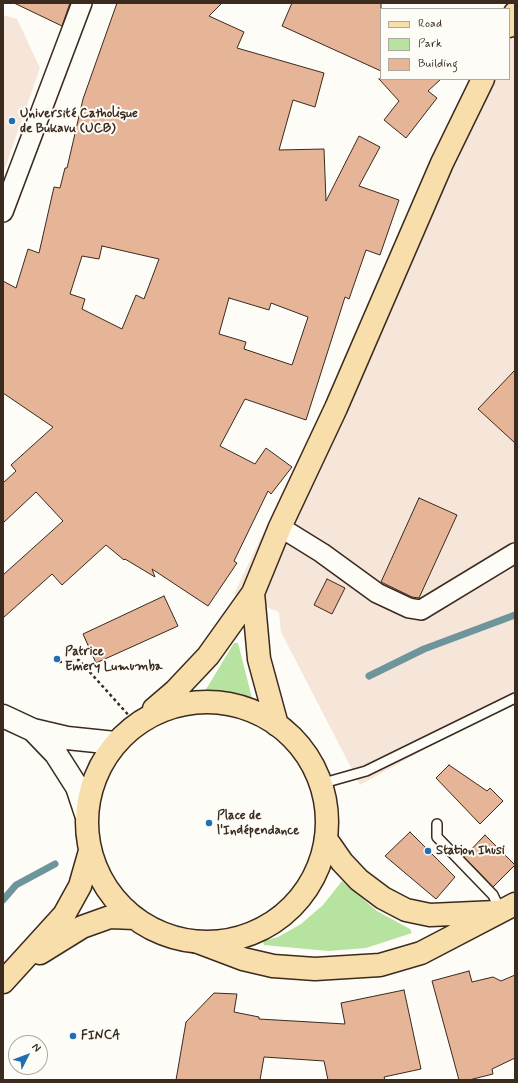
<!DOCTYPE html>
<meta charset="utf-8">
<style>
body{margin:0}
#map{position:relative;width:518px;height:1083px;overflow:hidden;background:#fdfcf7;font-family:Mynerve,sans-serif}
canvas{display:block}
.frame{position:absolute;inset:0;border:4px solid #3b2a1e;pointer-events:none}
.legend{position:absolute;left:380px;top:8px;width:130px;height:72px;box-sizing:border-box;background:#fdfcf7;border:1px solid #afa8a0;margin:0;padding:5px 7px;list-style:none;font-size:12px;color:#3b2a1e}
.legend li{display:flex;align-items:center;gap:8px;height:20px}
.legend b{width:20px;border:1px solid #afa8a0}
.north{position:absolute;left:8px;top:1035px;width:40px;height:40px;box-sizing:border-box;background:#fdfcf7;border:1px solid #afa8a0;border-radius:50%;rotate:48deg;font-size:11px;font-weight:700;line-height:16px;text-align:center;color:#3b2a1e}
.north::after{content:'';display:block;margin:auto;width:14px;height:18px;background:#1f6fb2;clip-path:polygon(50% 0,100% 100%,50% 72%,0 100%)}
</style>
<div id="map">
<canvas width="518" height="1083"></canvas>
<div class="frame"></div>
<ul class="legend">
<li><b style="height:5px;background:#f8deab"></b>Road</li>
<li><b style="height:11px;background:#b7e3a0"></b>Park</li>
<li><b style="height:11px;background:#e6b497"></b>Building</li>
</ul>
<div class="north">N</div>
</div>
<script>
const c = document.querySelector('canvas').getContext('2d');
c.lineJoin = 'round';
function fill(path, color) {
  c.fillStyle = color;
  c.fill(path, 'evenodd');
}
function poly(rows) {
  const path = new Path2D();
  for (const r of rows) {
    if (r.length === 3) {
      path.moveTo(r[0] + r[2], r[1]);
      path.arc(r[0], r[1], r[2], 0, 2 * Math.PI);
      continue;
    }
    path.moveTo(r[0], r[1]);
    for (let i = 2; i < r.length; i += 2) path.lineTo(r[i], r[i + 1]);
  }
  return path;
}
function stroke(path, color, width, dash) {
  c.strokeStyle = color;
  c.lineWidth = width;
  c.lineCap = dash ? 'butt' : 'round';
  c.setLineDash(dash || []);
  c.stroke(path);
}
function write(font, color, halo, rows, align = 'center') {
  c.font = font + ' Mynerve,sans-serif';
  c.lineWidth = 4;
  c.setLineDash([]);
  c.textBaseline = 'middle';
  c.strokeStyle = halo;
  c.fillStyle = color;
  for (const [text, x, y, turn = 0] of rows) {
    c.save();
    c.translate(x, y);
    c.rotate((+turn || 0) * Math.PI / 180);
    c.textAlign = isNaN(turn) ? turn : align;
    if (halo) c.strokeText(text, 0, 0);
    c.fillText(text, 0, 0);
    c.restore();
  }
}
fill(poly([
 [515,3,515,699,360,785,281,632,279,612,234,594,366,316,475,79,509,79,509,12],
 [3,15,17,19,40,68,3,174]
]), '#f6e6da');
fill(poly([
 [234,643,238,643,252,698,205,691],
 [342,881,377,911,410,929,412,933,366,948,328,951,264,945,263,941,278,937,301,924,323,905]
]), '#b7e3a0');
stroke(poly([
 [369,676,424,649,515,615],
 [3,900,16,885,55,864]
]), '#6e959c', 7);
const building = poly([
 [14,3,70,3,62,26,14,3],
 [117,3,222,3,209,16,244,32,237,48,324,73,315,107,293,100,279,150,324,149,326,201,359,136,380,147,359,186,399,200,380,255,366,250,349,299,345,297,306,420,245,399,220,446,255,464,266,448,292,467,271,494,268,491,234,561,237,563,208,606,152,569,155,577,125,559,124,560,106,545,62,585,52,574,3,618,3,575,63,521,36,492,3,523,3,483,16,471,11,465,53,427,3,393,3,281,16,288,28,249,39,253,54,187,60,188,65,168,67,168,83,99,117,3],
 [102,246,159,259,144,299,136,295,122,329,82,309,85,299,70,294,82,256,99,259,102,246],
 [229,298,269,310,271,303,308,317,292,365,244,349,246,342,219,334,229,298],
 [292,3,381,3,381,71,282,26,292,3],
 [379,79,441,79,428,91,437,98,406,138,384,120,399,101,379,79],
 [515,370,515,443,478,409,515,370],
 [419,498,457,515,419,598,412,597,381,582,419,498],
 [327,579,345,588,332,614,314,605,327,579],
 [164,596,178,626,96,663,83,634,164,596],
 [449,765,487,791,490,788,503,801,480,824,436,778,449,765],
 [410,832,455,877,436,899,385,856,410,832],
 [485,835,515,865,493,887,464,857,485,835],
 [469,971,472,982,493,977,501,981,515,975,515,1058,492,1069,493,1074,469,1080,459,1080,432,981,469,971],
 [404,990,421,1069,384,1077,385,1080,328,1080,324,1061,264,1057,260,1080,176,1080,186,1022,214,993,237,994,234,1012,259,1017,259,1019,345,1024,341,1003,404,990]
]);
fill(building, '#e6b497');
stroke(building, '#3b2a1e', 1);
const lane = poly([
 [320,784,366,771,515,698],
 [437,824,437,837,493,895,501,912]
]);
const street = poly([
 [3,212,82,3],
 [280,527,322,553,377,593,409,608,421,610,515,553]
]);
const secondary = poly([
 [3,716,33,730,67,738,115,743],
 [33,730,56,754,77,787,86,814]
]);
const primary = poly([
 [326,839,342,862,359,880,383,898,406,910,430,915,496,912],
 [198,942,243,959,273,966,315,969,380,965,421,953,515,904]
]);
const highway = poly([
 [509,26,515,13],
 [253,593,259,659,277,725],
 [207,822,120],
 [154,709,175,691,208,656,253,593,280,527,336,408,442,163,483,79],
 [40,953,82,927,110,917,135,918],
 [3,982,64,915,80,886,90,851]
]);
stroke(lane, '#3b2a1e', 12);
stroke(street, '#3b2a1e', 22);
stroke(secondary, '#3b2a1e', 25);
stroke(primary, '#3b2a1e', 25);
stroke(highway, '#3b2a1e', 25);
stroke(poly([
 [59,662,79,660,132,719]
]), '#3b2a1e', 2.5, [3, 3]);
stroke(lane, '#fdfcf7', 9);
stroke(street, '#fdfcf7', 19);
stroke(secondary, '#fdfcf7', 22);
stroke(primary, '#f8deab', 22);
stroke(highway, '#f8deab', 22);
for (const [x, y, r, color] of [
 [12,121,4,"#1f6fb2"],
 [57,659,4,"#1f6fb2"],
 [209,823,4,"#1f6fb2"],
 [428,851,4,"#1f6fb2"],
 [73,1036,4,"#1f6fb2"]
]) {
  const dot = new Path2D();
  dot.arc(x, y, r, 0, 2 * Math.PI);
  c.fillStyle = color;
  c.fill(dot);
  stroke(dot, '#fdfcf7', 1.5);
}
write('bold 13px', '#3b2a1e', '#fdfcf7', [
 ["Université Catholique",20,114],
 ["de Bukavu (UCB)",20,129],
 ["Patrice",65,652],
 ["Emery Lumumba",65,667],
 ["Place de",217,816],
 ["l'Indépendance",217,831],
 ["Station Ihusi",436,851],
 ["FINCA",81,1036]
], 'left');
</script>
